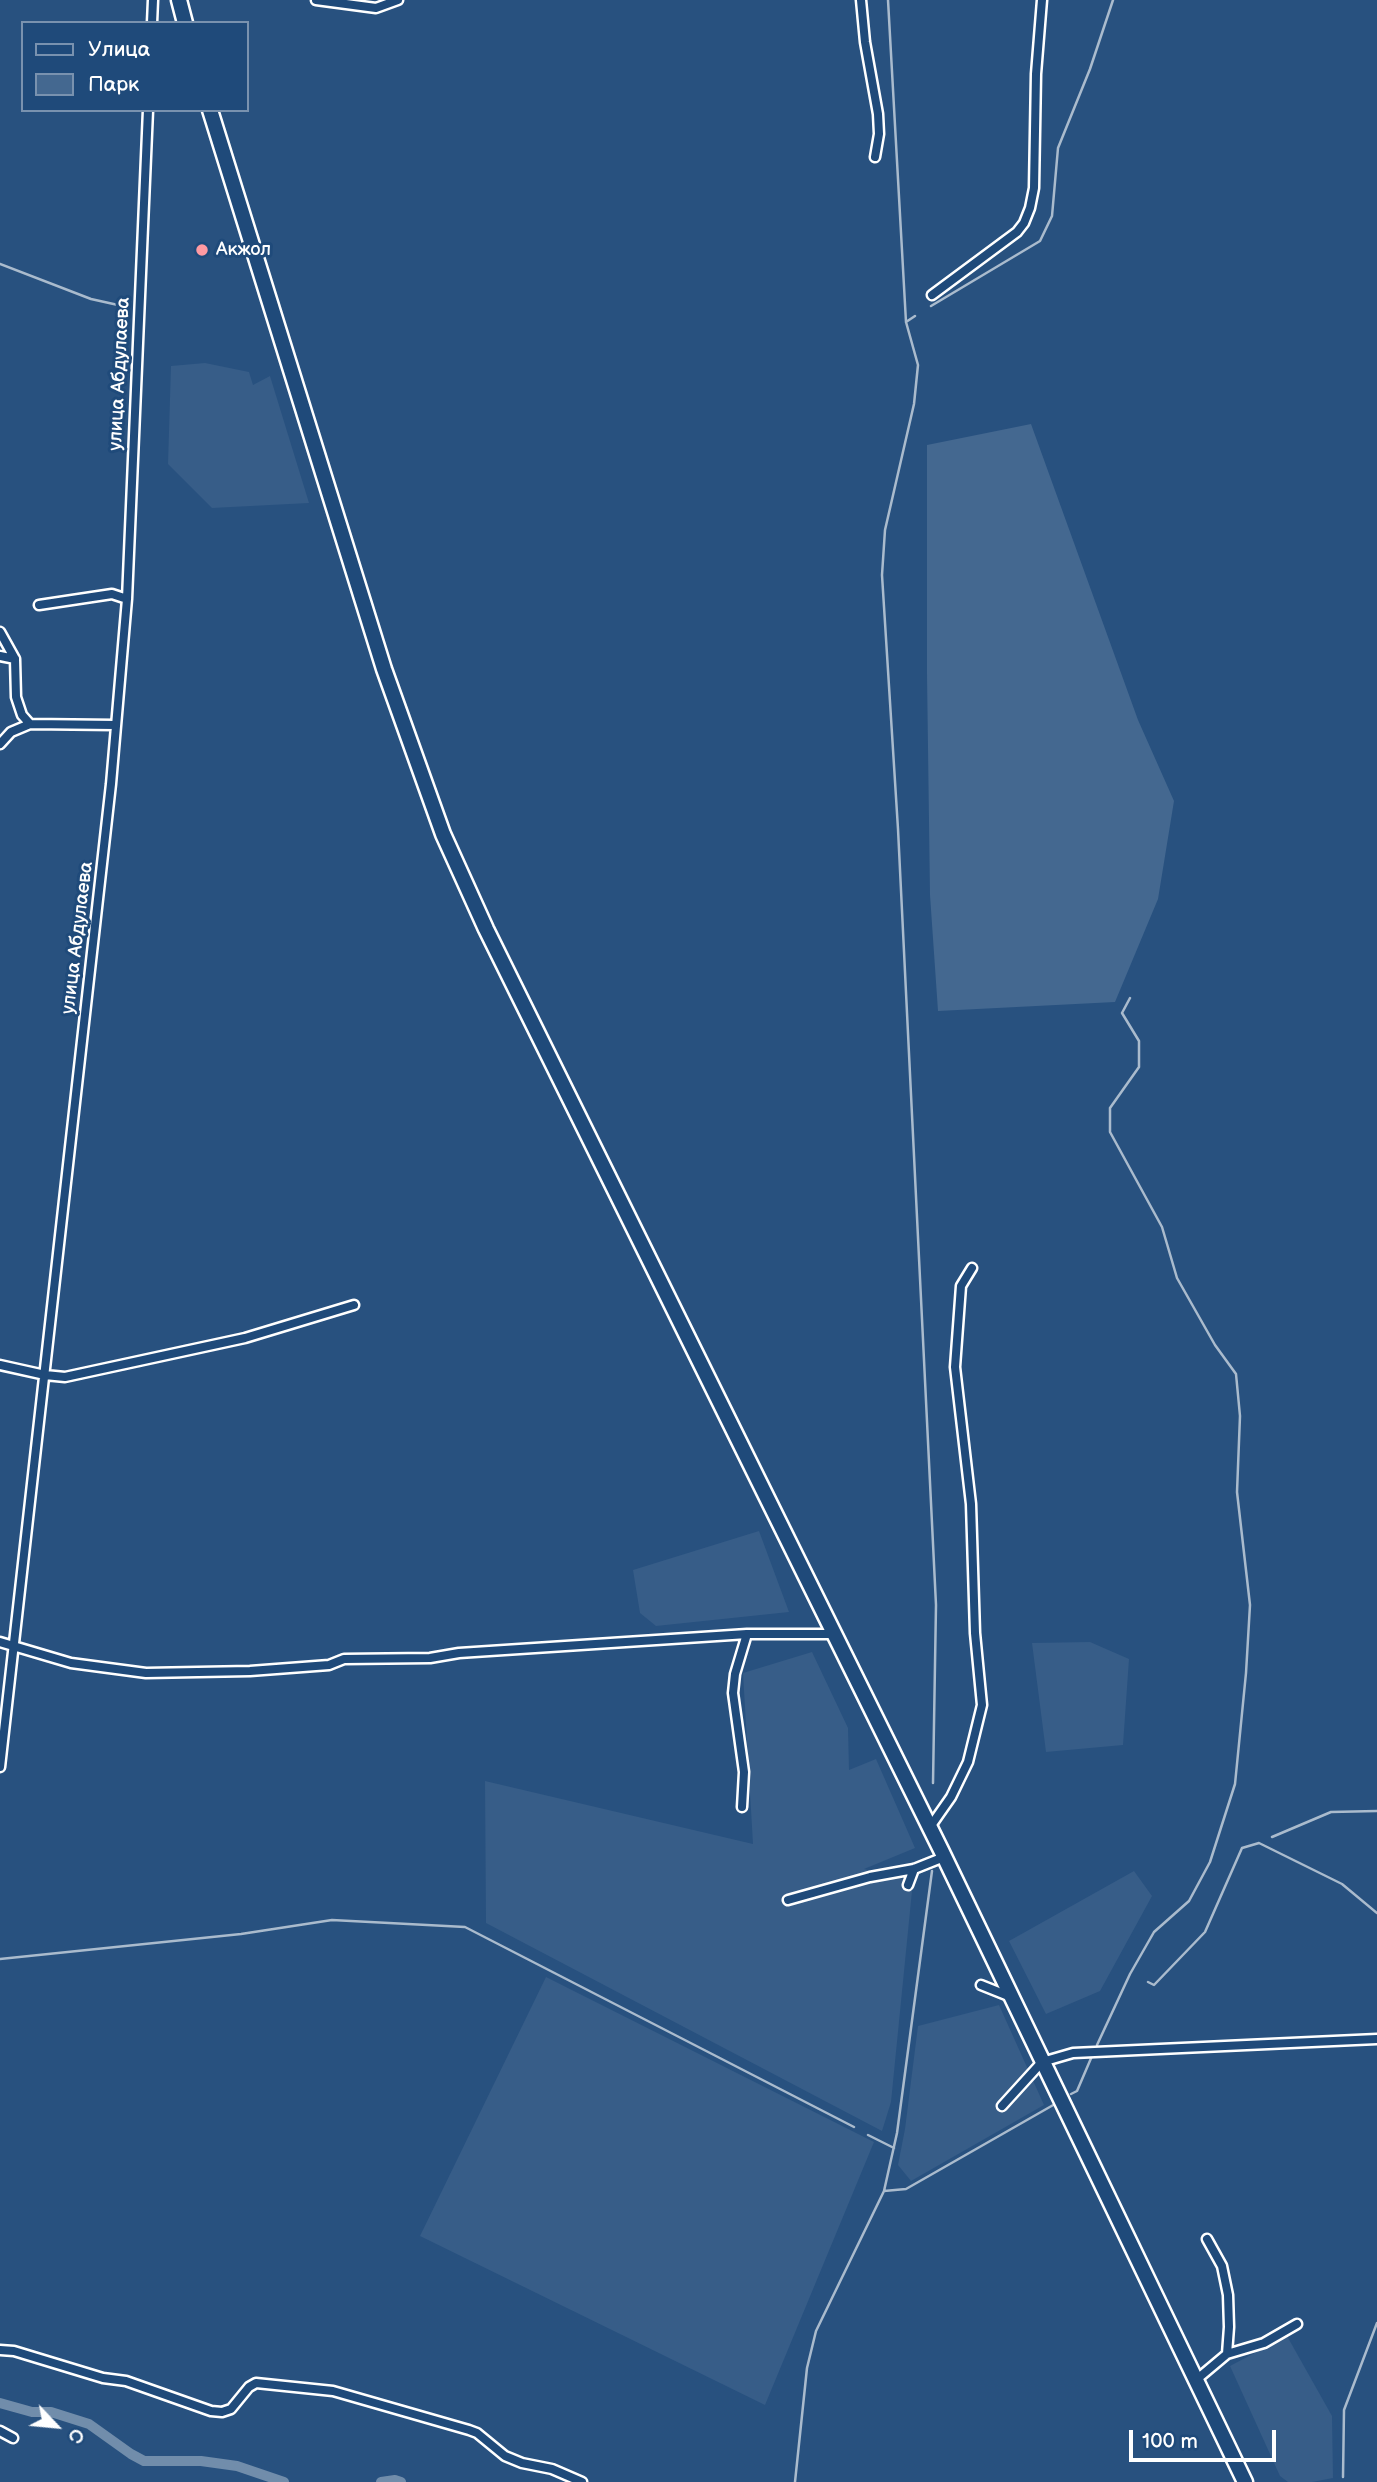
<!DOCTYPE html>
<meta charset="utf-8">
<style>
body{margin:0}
#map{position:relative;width:1377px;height:2482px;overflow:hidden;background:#28517f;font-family:"Balsamiq Sans",sans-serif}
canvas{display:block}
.legend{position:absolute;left:21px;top:21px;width:228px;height:91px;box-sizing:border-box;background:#1f4a7a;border:2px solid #7992af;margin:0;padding:9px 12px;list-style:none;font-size:21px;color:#fff}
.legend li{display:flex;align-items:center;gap:14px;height:35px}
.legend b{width:35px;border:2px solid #7992af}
.north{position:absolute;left:21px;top:2391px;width:70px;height:70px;-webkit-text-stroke:5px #1f4a7a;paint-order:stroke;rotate:116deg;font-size:19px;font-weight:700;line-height:28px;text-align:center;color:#fff}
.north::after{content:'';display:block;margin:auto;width:24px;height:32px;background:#fff;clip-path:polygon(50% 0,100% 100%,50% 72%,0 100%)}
.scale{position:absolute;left:1129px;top:2430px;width:147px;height:32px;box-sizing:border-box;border:4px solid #fff;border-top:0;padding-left:9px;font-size:21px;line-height:24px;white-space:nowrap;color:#fff;-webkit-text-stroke:5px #1f4a7a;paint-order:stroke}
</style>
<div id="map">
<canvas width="1377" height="2482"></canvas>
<ul class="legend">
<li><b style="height:9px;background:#1f4a7a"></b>Улица</li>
<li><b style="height:19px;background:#446890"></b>Парк</li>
</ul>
<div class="north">С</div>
<div class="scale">100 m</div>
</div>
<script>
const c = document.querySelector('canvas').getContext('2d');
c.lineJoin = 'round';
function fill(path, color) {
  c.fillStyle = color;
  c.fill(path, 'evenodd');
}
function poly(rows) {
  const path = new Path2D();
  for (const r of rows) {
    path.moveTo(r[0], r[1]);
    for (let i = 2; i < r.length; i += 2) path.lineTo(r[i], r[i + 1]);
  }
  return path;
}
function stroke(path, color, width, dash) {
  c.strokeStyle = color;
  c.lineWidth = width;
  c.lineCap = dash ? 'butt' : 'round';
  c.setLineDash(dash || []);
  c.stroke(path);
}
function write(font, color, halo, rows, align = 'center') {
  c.font = font + ' "Balsamiq Sans",sans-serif';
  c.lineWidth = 6;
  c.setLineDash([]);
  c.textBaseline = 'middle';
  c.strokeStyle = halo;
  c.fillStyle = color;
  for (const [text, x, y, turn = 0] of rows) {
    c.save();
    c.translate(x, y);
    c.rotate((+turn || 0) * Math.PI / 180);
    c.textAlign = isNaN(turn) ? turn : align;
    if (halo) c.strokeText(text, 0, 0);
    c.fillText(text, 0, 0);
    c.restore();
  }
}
fill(poly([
 [205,363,249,372,253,385,270,376,309,503,212,508,168,464,171,366],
 [759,1531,789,1612,656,1626,640,1613,633,1570],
 [1090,1642,1129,1659,1123,1745,1046,1752,1032,1643],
 [812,1652,848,1728,849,1770,876,1759,915,1848,864,1869,913,1881,891,2102,882,2131,486,1923,485,1781,753,1844,743,1673],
 [1134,1871,1152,1896,1100,1991,1046,2014,1009,1941],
 [546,1977,874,2142,765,2405,420,2236],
 [999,2005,1044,2105,911,2181,898,2165,905,2129,918,2026],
 [1287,2336,1332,2416,1333,2478,1312,2482,1288,2482,1280,2476,1230,2366]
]), '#375d88');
fill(poly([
 [1031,424,1138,720,1174,801,1158,899,1115,1002,938,1011,930,895,927,674,927,445]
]), '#446890');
stroke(poly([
 [888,0,906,322,918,365,914,404,885,530,882,575,898,829,936,1605,933,1783],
 [0,264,91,299,118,305],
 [931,306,1040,241,1052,216,1058,148,1090,69,1113,0],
 [906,322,915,316],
 [1272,1837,1331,1812,1377,1811],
 [0,1959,241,1934,332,1920,465,1927,854,2127],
 [1148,1982,1154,1985,1205,1932,1242,1848,1259,1843,1342,1884,1377,1913],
 [1097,2045,1130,1974,1154,1932,1189,1901,1210,1862,1235,1784,1246,1673,1250,1605,1237,1492,1240,1416,1236,1374,1215,1345,1177,1278,1162,1227,1110,1132,1110,1108,1139,1067,1139,1041,1122,1013,1130,998],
 [1071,2094,1077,2091,1092,2056],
 [868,2135,894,2148],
 [884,2191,906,2189,1055,2104],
 [1343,2477,1344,2410,1377,2323],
 [795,2482,807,2368,816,2331,884,2191,897,2133,932,1871]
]), '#aabbcd', 2.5);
stroke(poly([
 [0,2403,32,2412,51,2412,89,2424,131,2454,144,2461,201,2461,237,2466,284,2482],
 [381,2482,395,2480,401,2482]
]), '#718dab', 10);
const street = poly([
 [316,0,376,8,398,0],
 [861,0,865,42,878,114,879,134,875,157],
 [152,23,153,0],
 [932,295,1017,232,1024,223,1030,208,1034,188,1036,74,1042,0],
 [39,605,112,594,127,599],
 [0,632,15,659,16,697,22,715,30,724],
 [0,656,15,659],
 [0,744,11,732,30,724,115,725],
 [0,1365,45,1375,65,1377,245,1338,354,1305],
 [0,1642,71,1663,146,1673,250,1671,329,1665,344,1659,430,1658,459,1653,747,1634,833,1634],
 [0,1767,111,784,127,599,148,110],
 [742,1807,744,1772,733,1693,735,1674,747,1634],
 [930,1827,951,1797,968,1762,982,1705,975,1633,971,1504,955,1367,961,1286,972,1268],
 [908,1885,914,1869],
 [788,1900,870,1877,914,1869,944,1857],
 [981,1985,1011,1997],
 [1002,2106,1042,2062,1073,2053,1377,2039],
 [1207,2239,1222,2266,1228,2295,1229,2327,1227,2354],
 [0,2350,14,2351,103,2378,126,2381,211,2411,222,2412,231,2409,249,2387,256,2383,333,2391,469,2430,477,2433,505,2456,522,2463,552,2469,582,2482],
 [1196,2380,1227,2354,1264,2343,1297,2324],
 [0,2431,13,2438]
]);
const highway = poly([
 [179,0,185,23],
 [210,110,384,669,443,834,486,929,941,1850,1245,2482]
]);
stroke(street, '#fff', 13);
stroke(highway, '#fff', 19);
stroke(street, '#1f4a7a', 8);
stroke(highway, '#1f4a7a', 14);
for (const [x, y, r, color] of [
 [202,250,7,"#ff9aa2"]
]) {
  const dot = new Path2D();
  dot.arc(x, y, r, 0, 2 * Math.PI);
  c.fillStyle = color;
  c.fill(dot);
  stroke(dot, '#1f4a7a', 2.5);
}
write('19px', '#fff', '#1f4a7a', [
 ["Акжол",216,250]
], 'left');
write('19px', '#fff', '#1f4a7a', [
 ["улица Абдулаева",120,374,-87],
 ["улица Абдулаева",78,938,-83]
]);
</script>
